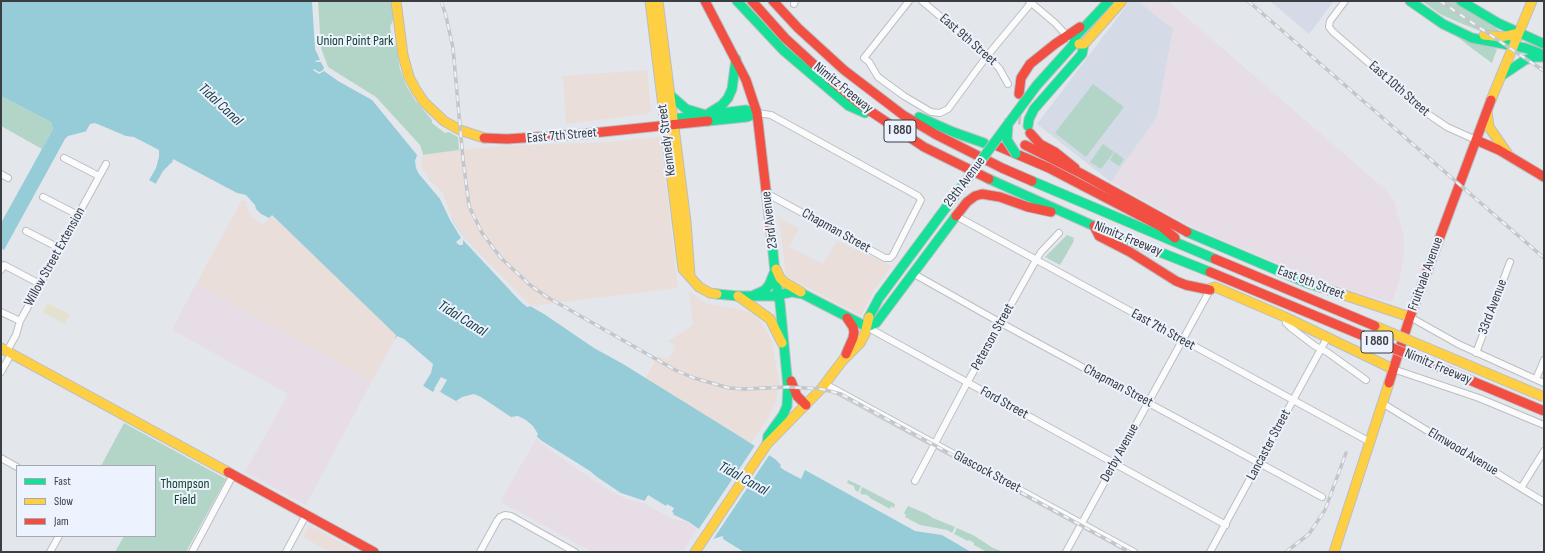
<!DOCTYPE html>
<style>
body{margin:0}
#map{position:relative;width:1545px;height:553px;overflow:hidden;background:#e3e7ec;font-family:"Sofia Sans Condensed",sans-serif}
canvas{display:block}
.frame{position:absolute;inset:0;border:2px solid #3a3d41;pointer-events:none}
.legend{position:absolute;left:16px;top:465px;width:140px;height:72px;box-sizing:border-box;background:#edf3fe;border:1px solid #a5aab2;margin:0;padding:5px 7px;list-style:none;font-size:12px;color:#3a3d41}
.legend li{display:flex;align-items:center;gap:8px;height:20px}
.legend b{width:20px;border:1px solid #a5aab2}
</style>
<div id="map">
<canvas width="1545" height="553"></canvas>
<div class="frame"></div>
<ul class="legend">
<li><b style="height:5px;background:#16e098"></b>Fast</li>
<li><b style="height:5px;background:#ffcf43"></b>Slow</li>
<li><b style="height:5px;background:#f24e42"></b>Jam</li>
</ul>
</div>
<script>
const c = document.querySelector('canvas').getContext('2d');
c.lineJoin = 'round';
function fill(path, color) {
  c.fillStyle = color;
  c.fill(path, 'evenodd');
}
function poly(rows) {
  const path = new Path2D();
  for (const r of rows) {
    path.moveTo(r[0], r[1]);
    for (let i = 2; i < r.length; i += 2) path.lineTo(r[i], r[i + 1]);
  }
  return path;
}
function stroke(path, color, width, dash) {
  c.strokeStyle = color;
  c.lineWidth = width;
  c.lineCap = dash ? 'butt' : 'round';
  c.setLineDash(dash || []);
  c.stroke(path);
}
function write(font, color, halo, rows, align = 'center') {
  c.font = font + ' "Sofia Sans Condensed",sans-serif';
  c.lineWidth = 4;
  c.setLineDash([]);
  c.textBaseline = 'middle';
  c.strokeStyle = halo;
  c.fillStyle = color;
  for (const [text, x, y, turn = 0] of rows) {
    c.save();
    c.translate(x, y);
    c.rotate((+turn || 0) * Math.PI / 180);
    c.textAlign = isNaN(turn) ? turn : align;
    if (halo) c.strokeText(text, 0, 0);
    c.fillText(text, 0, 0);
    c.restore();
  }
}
fill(poly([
 [1138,1,1168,1,1388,192,1395,203,1404,238,1404,256,1398,285,1392,302,1366,296,1315,279,1210,235,1185,223,1111,182,1157,117,1173,29],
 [196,284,372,381,306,505,245,472,288,394,172,330],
 [536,439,577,469,612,492,627,499,642,502,672,519,685,521,697,529,683,552,593,552,500,502]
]), '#e7dde6');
fill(poly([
 [647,70,651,111,648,114,566,124,563,76],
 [658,137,661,140,678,288,530,306,464,237,452,221,419,167,422,155,459,150,503,146,609,142],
 [242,200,249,204,264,223,272,215,397,336,372,381,196,284],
 [779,218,799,229,789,247,823,264,837,241,892,266,874,290,861,316,786,276],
 [689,291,704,302,711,304,738,309,749,312,758,319,764,326,772,341,779,383,776,401,770,415,751,443,645,379,658,355,668,360,676,346,668,341,693,325],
 [309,525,336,540,357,552,330,552,303,537]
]), '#e9deda');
fill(poly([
 [1130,1,1138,1,1173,29,1157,117,1111,182,1037,124],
 [1270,1,1334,1,1309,34]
]), '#d4dbe6');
fill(poly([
 [316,1,391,1,394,18,390,27,392,40,396,45,400,69,406,85,415,100,432,120,432,123,445,133,449,132,458,137,459,150,422,155,327,69,319,49],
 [1422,1,1455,1,1503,33,1485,33,1458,22,1440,14],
 [1454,34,1497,49,1492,63,1474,50],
 [1093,84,1124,107,1086,157,1055,133],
 [1,96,51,122,53,129,42,149,1,126],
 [1103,144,1114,152,1101,169,1090,162],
 [1115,152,1124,159,1119,166,1110,160],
 [1067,235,1074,238,1073,240,1074,241,1060,265,1045,257],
 [124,423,226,479,186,552,115,552,124,536,155,536,155,466,101,466],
 [848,480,861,486,858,492,855,490,854,486,847,483],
 [862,487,895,504,894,508,891,506,890,509,870,498,870,497,865,494,864,495,860,493],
 [908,506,927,514,933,518,955,527,952,533,947,530,920,525,905,517,906,515,904,513],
 [957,528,973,535,993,548,1004,552,987,552,974,545,974,543,969,540,968,541,954,534]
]), '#b3d5c7');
fill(poly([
 [48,303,70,315,65,324,43,312]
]), '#e5e1cf');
fill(poly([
 [1,1,316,1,319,49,327,68,375,99,418,147,420,167,441,194,453,221,464,237,530,306,544,314,594,348,623,364,744,439,775,459,781,465,780,467,784,470,801,479,805,470,915,531,942,535,971,552,744,552,723,539,723,536,713,539,689,522,645,501,621,493,597,477,590,471,542,441,535,435,464,399,461,404,435,389,433,392,422,385,431,367,395,339,396,335,272,215,264,223,249,204,242,200,172,166,156,184,149,180,149,178,155,158,125,139,100,127,98,124,95,129,68,136,65,139,4,250,1,248,1,223,53,129,51,122,1,96]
]), '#96cbd8');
fill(poly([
 [312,1,318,1,321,48,328,67,376,97,420,145,423,154,421,166,430,180,443,193,453,221,464,237,531,306,527,307,520,301,463,240,463,245,459,245,456,242,461,238,450,220,440,199,419,174,416,168,415,161,417,155,372,100,338,81,324,71,319,74,313,70,314,69,319,72,322,71,324,68,321,62,316,62,315,61,320,60,315,49],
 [95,123,126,136,134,137,159,150,159,157,156,168,148,182,147,178,153,159,127,143,124,141,124,139,122,140,99,129,98,127,96,130,86,131,90,124],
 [173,159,237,193,246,195,255,205,256,209,261,214,269,218,263,225,251,216,246,205,247,203,242,200,241,201,233,200,172,169,159,185,155,185,163,171,171,163,172,163],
 [397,336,404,339,433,364,431,373,423,386,421,384,428,368,394,341],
 [441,377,447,380,440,392,434,389],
 [474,394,481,397,511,417,518,416,526,420,533,426,538,434,536,438,510,426,465,401,463,403,461,404,456,401,462,397],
 [756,444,770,454,712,541,698,530],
 [648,495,666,506,667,504,674,508,672,512,674,513,672,516,644,502]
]), '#e3e7ec');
stroke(poly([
 [1006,123,1013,119,1021,120]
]), '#c1c5ca', 9, [9, 4.5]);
const street = poly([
 [909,1,864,58,869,62,878,77,904,96,931,112,940,113,948,109,987,56,1031,3],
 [922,1,987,56,999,68,1008,84],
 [1029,1,1055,23,1069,38],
 [1345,1,1330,21,1329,27,1333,32,1428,114,1447,127,1476,140],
 [794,4,795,1],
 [757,113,771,115,918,196,921,200,893,255,890,258,885,258,766,193],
 [64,158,99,176],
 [1,174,8,178],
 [43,197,78,215],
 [956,216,1370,442],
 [26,231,59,248],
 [1,270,4,265,40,284],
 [914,274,1001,323,1322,497],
 [1,312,20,321],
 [1285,317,1286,323,1290,327,1315,346,1327,352,1366,380],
 [1410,317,1458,344,1544,383],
 [867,327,1226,525],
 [7,351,16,335,20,321,106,164],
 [1476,353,1510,262],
 [1393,369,1479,398,1544,425],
 [1,372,11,354],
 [1536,379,1544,360],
 [825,384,1134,552],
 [1382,403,1544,502],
 [1,458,17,467],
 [915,481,967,383,1036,260,1041,252,1059,233],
 [1521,488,1544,451],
 [50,552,59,536],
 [192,552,233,475],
 [286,552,306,515],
 [480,552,497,521,500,517,505,515,511,516,575,552],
 [1066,552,1210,290],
 [1210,552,1327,338]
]);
const fast = poly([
 [737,1,783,50,849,106,865,113],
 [1410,1,1443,24,1472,38,1525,48,1544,55],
 [1461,1,1498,23,1544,44],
 [1501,76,1525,60,1535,57,1544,57],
 [1037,85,1073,45,1075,37,1109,1],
 [670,95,686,109,706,115,722,105,728,98,732,89,736,59],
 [919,117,953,132,984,143],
 [708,121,747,117,757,113],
 [668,122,673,119,746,110,757,113],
 [1028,126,1029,119,1034,109,1082,54,1084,44],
 [989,179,1094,226,1210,272],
 [1032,181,1215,259],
 [1187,232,1307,283,1329,290],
 [717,294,738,296,773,296,792,292,803,294,867,327],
 [754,295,765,290,769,285,774,273],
 [869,317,879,298,939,217],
 [867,327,876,323,956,216],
 [767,444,768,436,783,415,787,406,788,387,780,303,776,283,772,242]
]);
const slow = poly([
 [396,1,403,55,409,77,416,90,424,102,444,121,460,130,484,138],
 [650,1,683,269,699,287,710,293,717,294],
 [658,1,686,222,690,276],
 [1484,35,1502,37,1518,33],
 [1079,44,1084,44,1122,1],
 [1491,100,1532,1],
 [1487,111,1489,127,1507,153],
 [776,269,780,278,784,282,801,292],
 [1210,290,1211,288,1215,287,1285,317,1393,369],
 [1329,290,1410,317],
 [738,296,770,319,782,343],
 [1,348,228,472],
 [695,552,767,444,821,389,843,360,860,343,865,334,869,317],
 [1334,552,1389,383]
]);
const jam = poly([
 [705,1,746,80,757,113,772,242],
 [752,1,785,38,833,82,861,105,924,147,989,179],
 [773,1,798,28,844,70,903,115,935,134,1002,168,1032,181],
 [1019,94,1021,78,1030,64,1055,44,1080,27],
 [1030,133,1040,144,1055,152,1075,168],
 [484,138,507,139,583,134,708,121],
 [1476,140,1499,150,1544,177],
 [993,144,1049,168,1162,227,1175,238],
 [1025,145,1082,174,1187,232],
 [956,216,967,202,975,196,982,194,1000,197,1028,207,1051,212],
 [1094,226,1099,236,1130,252,1176,281,1186,285,1210,290],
 [846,354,853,338,854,332,853,327,847,318],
 [791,381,797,396,806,405],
 [1389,383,1410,317,1491,100],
 [228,472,374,552]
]);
stroke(street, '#bbbec2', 8);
stroke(fast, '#bbbec2', 11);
stroke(slow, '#bbbec2', 11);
stroke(jam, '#bbbec2', 11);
stroke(street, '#fbfbfc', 6);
stroke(fast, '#16e098', 9);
stroke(slow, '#ffcf43', 9);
stroke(jam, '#f24e42', 9);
const rail = poly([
 [441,1,446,16,453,48,463,159,469,206,482,233,501,258,530,285,547,297,677,371,694,378,729,388,744,389,788,387,806,388,821,389,841,394,1130,552],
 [1248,1,1544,258],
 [1440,1,1544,71],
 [1286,552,1309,534,1325,510,1346,453]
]);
stroke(rail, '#c5c6c7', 3.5);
stroke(rail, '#edf3fe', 2, [6]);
const fastBridge = poly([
 [1008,124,1007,140,1016,154],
 [939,217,1037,85]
]);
const slowBridge = poly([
 [1375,326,1544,397]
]);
const jamBridge = poly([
 [1215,259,1375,326],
 [1210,272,1544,411]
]);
stroke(fastBridge, '#bbbec2', 11, []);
stroke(slowBridge, '#bbbec2', 11, []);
stroke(jamBridge, '#bbbec2', 11, []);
stroke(fastBridge, '#16e098', 9);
stroke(slowBridge, '#ffcf43', 9);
stroke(jamBridge, '#f24e42', 9);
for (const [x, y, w] of [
 [900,131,32],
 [1377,342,32]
]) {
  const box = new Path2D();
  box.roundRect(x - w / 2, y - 11, w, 22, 3);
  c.fillStyle = '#edf3fe';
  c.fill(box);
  stroke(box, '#3a3d41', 1);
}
write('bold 13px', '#3a3d41', null, [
 ["I 880",900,131],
 ["I 880",1377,342]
]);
write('14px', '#3a3d41', '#edf3fe', [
 ["East 9th Street",968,40,41],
 ["Nimitz Freeway",843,88,39],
 ["East 10th Street",1399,89,41],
 ["East 7th Street",562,136,-5],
 ["Kennedy Street",667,140,-97],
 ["29th Avenue",965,182,-53],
 ["23rd Avenue",770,220,-97],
 ["Chapman Street",836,231,29],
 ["Nimitz Freeway",1128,239,22],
 ["Willow Street Extension",55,257,-61],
 ["Fruitvale Avenue",1426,274,-70],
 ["East 9th Street",1311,283,21],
 ["33rd Avenue",1493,307,-69],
 ["East 7th Street",1163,330,29],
 ["Peterson Street",993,337,-61],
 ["Nimitz Freeway",1438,367,23],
 ["Chapman Street",1118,386,28],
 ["Ford Street",1004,403,29],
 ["Lancaster Street",1269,445,-62],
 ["Elmwood Avenue",1463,452,31],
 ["Derby Avenue",1120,453,-61],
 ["Glascock Street",987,472,28]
]);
write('14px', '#12432f', '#edf3fe', [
 ["Union Point Park",355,41],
 ["Thompson",185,484],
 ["Field",185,500]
]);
write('italic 15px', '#153941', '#edf3fe', [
 ["Tidal Canal",220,105,43],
 ["Tidal Canal",462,319,32],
 ["Tidal Canal",743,479,29]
]);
</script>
